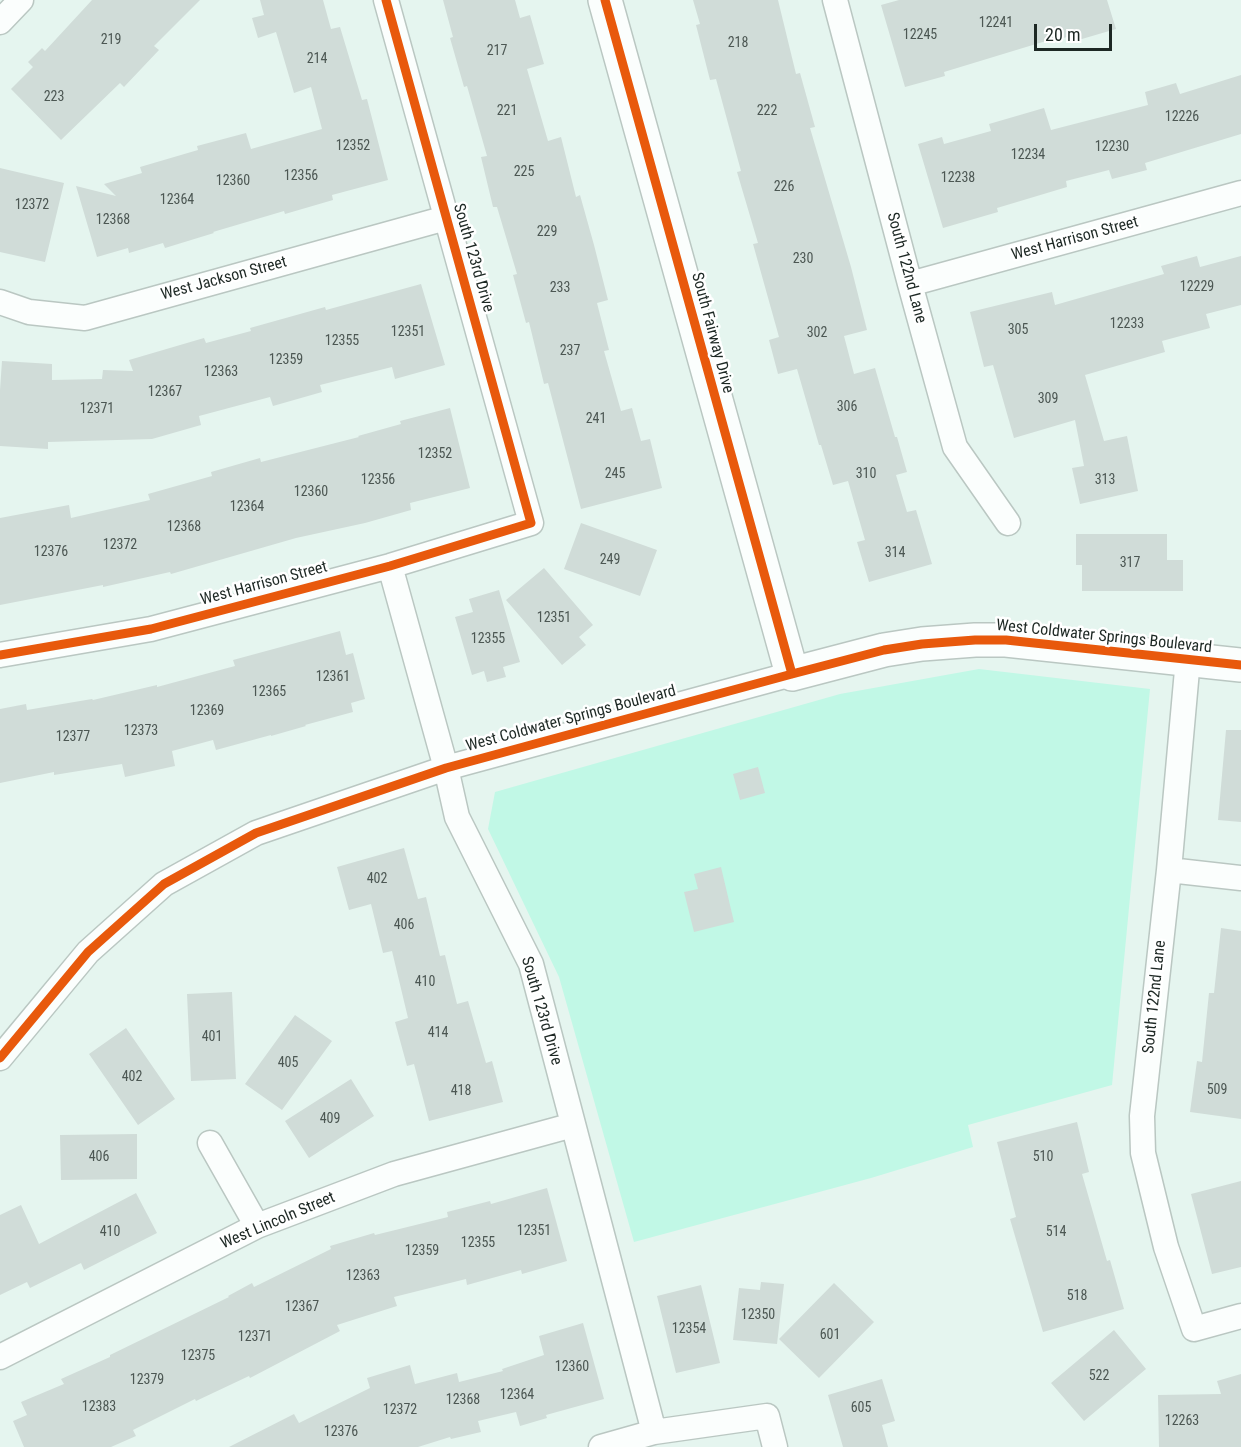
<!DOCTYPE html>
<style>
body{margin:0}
#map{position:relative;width:1241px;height:1447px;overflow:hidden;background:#e5f5ef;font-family:"Roboto Condensed",sans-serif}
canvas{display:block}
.scale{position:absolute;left:1034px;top:24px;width:78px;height:27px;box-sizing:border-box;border:3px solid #1d2824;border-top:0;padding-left:8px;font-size:18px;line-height:21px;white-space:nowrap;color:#1d2824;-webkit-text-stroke:4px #fff;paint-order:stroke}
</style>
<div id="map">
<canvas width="1241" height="1447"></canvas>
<div class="scale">20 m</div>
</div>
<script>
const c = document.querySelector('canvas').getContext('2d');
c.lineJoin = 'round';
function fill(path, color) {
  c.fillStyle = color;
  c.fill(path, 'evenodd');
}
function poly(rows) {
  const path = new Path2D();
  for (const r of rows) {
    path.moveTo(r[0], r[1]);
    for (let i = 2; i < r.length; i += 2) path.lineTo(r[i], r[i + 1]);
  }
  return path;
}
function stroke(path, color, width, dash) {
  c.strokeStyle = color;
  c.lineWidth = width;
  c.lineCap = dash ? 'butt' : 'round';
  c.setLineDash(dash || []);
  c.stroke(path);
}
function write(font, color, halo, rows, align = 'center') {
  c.font = font + ' "Roboto Condensed",sans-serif';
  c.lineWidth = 5;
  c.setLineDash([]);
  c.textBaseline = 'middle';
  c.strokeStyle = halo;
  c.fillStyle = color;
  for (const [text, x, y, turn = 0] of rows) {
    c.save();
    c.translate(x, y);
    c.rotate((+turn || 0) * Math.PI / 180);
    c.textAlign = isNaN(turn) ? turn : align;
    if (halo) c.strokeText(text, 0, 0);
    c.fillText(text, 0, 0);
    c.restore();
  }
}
fill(poly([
 [979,669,1150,689,1112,1085,968,1125,973,1147,871,1178,634,1242,559,977,488,829,495,792,840,694]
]), '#c1f8e6');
fill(poly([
 [92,0,200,0,154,46,159,50,124,87,120,83,61,140,11,89,33,67,28,62,42,48,45,51],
 [260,0,323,0,331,29,340,27,362,100,367,99,388,180,332,195,333,200,285,214,284,211,213,232,214,233,165,248,163,243,129,253,128,248,97,257,76,186,116,196,104,184,142,173,140,167,198,150,197,146,246,133,251,149,322,129,311,87,294,93,276,32,258,38,252,18,264,15],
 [443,0,515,0,520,18,530,15,544,64,527,69,548,141,561,137,576,197,580,195,594,245,608,300,597,303,609,350,604,351,621,411,632,408,641,441,650,439,662,488,581,509,548,383,544,384,529,322,526,323,513,275,517,274,497,207,493,207,481,157,487,156,467,86,464,87,450,38,453,37],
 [693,0,778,0,796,74,800,73,815,127,810,128,851,267,867,330,844,336,854,374,875,368,895,437,897,437,907,472,896,475,907,512,916,510,932,564,869,582,857,542,865,540,848,481,833,485,821,445,819,445,797,369,778,374,769,340,779,337,753,244,758,243,737,172,741,171,716,79,710,80,696,25,700,24],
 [899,0,1107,0,1116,29,1075,41,1074,35,1060,39,1059,37,944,72,945,76,905,87,881,5],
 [1241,75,1241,134,1145,163,1147,170,1112,179,1109,170,1066,181,1067,187,997,208,998,212,943,228,918,144,942,137,944,144,991,131,989,124,1044,108,1051,130,1148,105,1145,92,1176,83,1180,94],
 [0,168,64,183,45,262,0,252],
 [1197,256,1200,267,1241,256,1241,305,1206,314,1210,328,1162,341,1165,352,1085,375,1104,441,1127,436,1138,491,1080,504,1072,468,1084,466,1075,420,1014,438,993,365,984,367,970,312,1052,292,1055,305,1164,274,1161,266],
 [421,284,445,365,395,379,392,367,320,385,322,392,273,406,270,397,199,416,201,425,152,439,48,442,48,449,0,446,0,390,2,361,52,364,52,380,102,379,103,370,133,371,129,360,204,338,206,343,251,331,250,328,325,307,326,310],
 [450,408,470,488,410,503,411,510,365,523,296,538,171,574,170,572,103,587,103,585,0,605,0,518,69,505,71,518,150,500,148,494,212,476,211,472,260,458,261,462,359,437,358,436,401,424,400,421],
 [581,523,657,550,640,596,564,569],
 [1076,534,1167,534,1167,560,1183,560,1183,591,1082,591,1082,565,1076,565],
 [544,568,593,625,579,637,586,645,562,665,506,600],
 [499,590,520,662,503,667,506,677,487,682,484,671,472,675,455,617,473,612,469,599],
 [340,631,346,655,353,653,365,699,351,703,353,712,305,725,306,726,271,736,271,735,216,750,213,740,172,751,175,766,125,777,122,764,54,775,54,772,0,783,0,709,26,704,27,710,92,699,93,700,157,685,157,687,235,666,233,660],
 [1226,730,1241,730,1241,822,1218,820],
 [758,767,765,793,740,800,733,774],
 [404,848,418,899,426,897,440,956,445,955,457,1004,468,1001,486,1063,492,1061,503,1102,429,1121,414,1064,407,1066,395,1022,408,1018,392,951,383,953,371,904,349,910,337,867],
 [721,867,734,922,694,932,684,892,698,889,694,874],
 [1221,928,1241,931,1241,1119,1190,1112,1197,1061,1202,1062,1209,993,1214,993],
 [232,992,236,1079,191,1081,187,994],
 [295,1015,332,1041,282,1110,245,1084],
 [126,1028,175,1099,138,1125,89,1054],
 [351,1079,374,1116,309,1158,285,1121],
 [1077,1122,1089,1172,1082,1174,1107,1261,1110,1260,1124,1309,1043,1332,1010,1219,1016,1217,997,1142],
 [137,1134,137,1179,61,1180,60,1135],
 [1241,1181,1241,1267,1212,1274,1191,1194],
 [547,1188,567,1261,522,1274,521,1270,467,1285,466,1279,394,1297,397,1306,337,1325,340,1331,250,1378,249,1376,196,1401,195,1399,133,1430,136,1436,111,1447,24,1447,13,1421,27,1415,21,1402,64,1384,61,1379,110,1357,110,1355,229,1297,228,1296,252,1283,254,1287,331,1249,330,1246,374,1233,375,1235,448,1217,447,1212,490,1201,491,1204],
 [136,1193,157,1233,84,1270,81,1263,30,1288,27,1282,0,1295,0,1215,21,1205,39,1244],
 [761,1282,784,1284,777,1344,733,1340,739,1288,760,1290],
 [834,1283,874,1322,819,1378,779,1339],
 [701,1285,720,1363,676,1373,657,1296],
 [583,1323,604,1399,546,1415,547,1418,520,1426,516,1412,478,1421,481,1432,451,1439,450,1437,418,1447,229,1447,294,1414,299,1423,370,1388,367,1378,410,1365,415,1384,457,1373,459,1382,503,1371,502,1369,544,1355,539,1336],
 [1114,1330,1146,1369,1084,1421,1051,1383],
 [1241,1374,1241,1447,1159,1447,1158,1395,1221,1394,1217,1381],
 [882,1379,895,1421,882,1425,888,1447,843,1447,828,1395]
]), '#d0dcd8');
const street = poly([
 [835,0,910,284,955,447,1008,523],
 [0,22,21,0],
 [910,284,1241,193],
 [0,302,29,312,85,318,446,218],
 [390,566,446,768,457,817,531,964,654,1432],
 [0,655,151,629,390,566,531,523,386,0],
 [1188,659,1169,870,1142,1116,1143,1153,1166,1247,1194,1329,1241,1316],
 [1169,870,1241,878],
 [0,1058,88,952,164,884,256,833,446,768,792,674],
 [210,1143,257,1226],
 [0,1357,257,1226,394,1174,573,1125],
 [601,1447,654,1432,767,1416,775,1447]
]);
const secondary = poly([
 [605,0,792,674,884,650,922,644,975,640,1006,640,1241,665]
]);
stroke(street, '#bac7c2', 27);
stroke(secondary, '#bac7c2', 36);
stroke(street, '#fbfefd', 24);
stroke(secondary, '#fbfefd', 33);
stroke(poly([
 [605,0,792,674],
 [0,655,151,629,390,566,531,523,386,0],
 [0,1058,88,952,164,884,256,833,446,768,792,674,884,650,922,644,975,640,1006,640,1241,665]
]), '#e8590c', 9);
write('14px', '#4c5753', null, [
 ["12241",996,23],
 ["12245",920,35],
 ["219",111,40],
 ["218",738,43],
 ["217",497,51],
 ["214",317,59],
 ["223",54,97],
 ["221",507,111],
 ["222",767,111],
 ["12226",1182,117],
 ["12352",353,146],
 ["12230",1112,147],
 ["12234",1028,155],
 ["225",524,172],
 ["12356",301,176],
 ["12238",958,178],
 ["12360",233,181],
 ["226",784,187],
 ["12364",177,200],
 ["12372",32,205],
 ["12368",113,220],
 ["229",547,232],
 ["230",803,259],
 ["12229",1197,287],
 ["233",560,288],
 ["12233",1127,324],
 ["305",1018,330],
 ["12351",408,332],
 ["302",817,333],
 ["12355",342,341],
 ["237",570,351],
 ["12359",286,360],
 ["12363",221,372],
 ["12367",165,392],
 ["309",1048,399],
 ["306",847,407],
 ["12371",97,409],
 ["241",596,419],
 ["12352",435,454],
 ["245",615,474],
 ["310",866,474],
 ["12356",378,480],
 ["313",1105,480],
 ["12360",311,492],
 ["12364",247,507],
 ["12368",184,527],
 ["12372",120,545],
 ["12376",51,552],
 ["314",895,553],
 ["249",610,560],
 ["317",1130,563],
 ["12351",554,618],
 ["12355",488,639],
 ["12361",333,677],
 ["12365",269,692],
 ["12369",207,711],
 ["12373",141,731],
 ["12377",73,737],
 ["402",377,879],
 ["406",404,925],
 ["410",425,982],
 ["414",438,1033],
 ["401",212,1037],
 ["405",288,1063],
 ["402",132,1077],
 ["509",1217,1090],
 ["418",461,1091],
 ["409",330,1119],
 ["406",99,1157],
 ["510",1043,1157],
 ["12351",534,1231],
 ["410",110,1232],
 ["514",1056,1232],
 ["12355",478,1243],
 ["12359",422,1251],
 ["12363",363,1276],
 ["518",1077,1296],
 ["12367",302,1307],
 ["12350",758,1315],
 ["12354",689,1329],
 ["601",830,1335],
 ["12371",255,1337],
 ["12375",198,1356],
 ["12360",572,1367],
 ["522",1099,1376],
 ["12379",147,1380],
 ["12364",517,1395],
 ["12368",463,1400],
 ["12383",99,1407],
 ["605",861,1408],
 ["12372",400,1410],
 ["12263",1182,1421],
 ["12376",341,1432]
]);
write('16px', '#1d2824', '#fff', [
 ["West Harrison Street",1075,239,-15],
 ["South 123rd Drive",473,258,74],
 ["South 122nd Lane",906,268,75],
 ["West Jackson Street",224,279,-15],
 ["South Fairway Drive",712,333,75],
 ["West Harrison Street",264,584,-15],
 ["West Coldwater Springs Boulevard",1104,637,6],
 ["West Coldwater Springs Boulevard",571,719,-15],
 ["South 122nd Lane",1155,997,-84],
 ["South 123rd Drive",541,1011,74],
 ["West Lincoln Street",278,1221,-23]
]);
</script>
